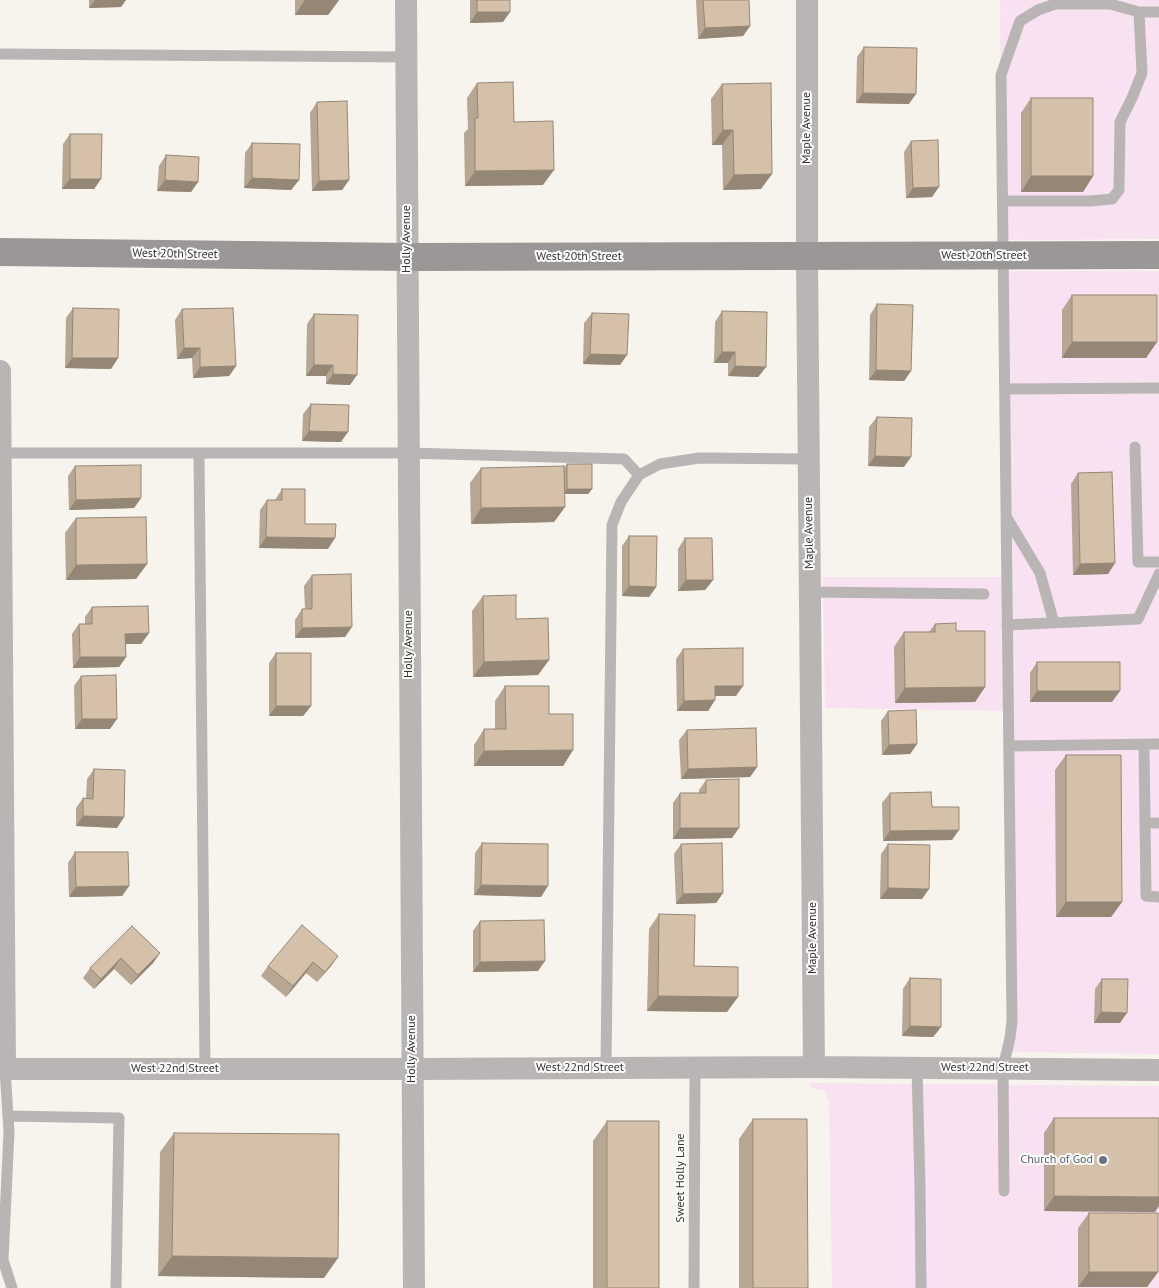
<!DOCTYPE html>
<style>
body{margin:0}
canvas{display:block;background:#f7f3ed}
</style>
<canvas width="1159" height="1288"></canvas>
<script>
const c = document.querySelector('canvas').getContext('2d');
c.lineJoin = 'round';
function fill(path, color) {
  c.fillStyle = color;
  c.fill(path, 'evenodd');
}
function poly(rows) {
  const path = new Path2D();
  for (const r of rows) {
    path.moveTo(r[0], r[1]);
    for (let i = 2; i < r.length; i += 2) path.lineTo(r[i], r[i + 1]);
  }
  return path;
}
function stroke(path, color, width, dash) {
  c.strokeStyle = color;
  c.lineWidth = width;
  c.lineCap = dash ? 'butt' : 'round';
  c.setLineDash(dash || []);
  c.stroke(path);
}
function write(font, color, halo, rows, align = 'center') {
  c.font = font + ' "PT Sans",sans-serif';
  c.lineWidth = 4;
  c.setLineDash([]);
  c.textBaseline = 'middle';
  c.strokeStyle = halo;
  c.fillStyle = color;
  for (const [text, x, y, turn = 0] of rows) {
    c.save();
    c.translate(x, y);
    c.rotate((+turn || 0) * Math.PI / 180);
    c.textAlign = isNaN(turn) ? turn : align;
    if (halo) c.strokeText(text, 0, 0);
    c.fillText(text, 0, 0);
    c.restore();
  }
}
fill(poly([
 [1000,0,1159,0,1159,239,1002,240],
 [1003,271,1159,271,1159,1054,1009,1052,1007,711,825,708,823,577,1005,577],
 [811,1083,1159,1086,1159,1288,832,1288,829,1101,824,1090,811,1088]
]), '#f8e2f1');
stroke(poly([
 [0,54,406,57],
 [1003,201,1090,201,1112,199,1119,190,1120,122,1132,98,1142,73,1139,12],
 [1006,389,1159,388],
 [1135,447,1138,562,1159,562],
 [0,453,408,453,624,459,639,475],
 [199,453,205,1069],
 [1007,518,1040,573,1054,623],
 [810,592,984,594],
 [1007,625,1138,619,1159,574],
 [1144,745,1146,896,1159,897],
 [1009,746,1159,744],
 [1145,823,1159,823],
 [917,1067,920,1188,921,1288],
 [606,1068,612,525,621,502,639,475,660,464,699,458,809,459],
 [5,1069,9,1132,3,1260,12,1288],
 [8,1116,119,1118,116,1288],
 [1004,1191,1003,1068,1010,1038,1012,1021,1001,75,1020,21,1038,10,1055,4,1110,4,1139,12,1159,12],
 [694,1288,695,1068]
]), '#b9b5b5', 11);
stroke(poly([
 [406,0,414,1288],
 [807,0,807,256,814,1067],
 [0,371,5,1069],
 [0,1069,413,1069,814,1067,1159,1070]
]), '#b9b5b5', 22);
stroke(poly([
 [0,252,407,257,1159,255]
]), '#9c9797', 28);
fill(poly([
 [89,0,126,0,121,7,89,8],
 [295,0,339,0,328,15,295,15],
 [470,0,510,0,503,22,470,23],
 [696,0,749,0,750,26,743,36,698,39],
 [864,47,909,104,856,103,857,57],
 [477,83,514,122,543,185,465,186,464,133,468,129,467,98],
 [722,84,761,189,723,190,722,145,712,145,711,99],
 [1031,98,1093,176,1083,192,1021,192,1021,113],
 [317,102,349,180,342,190,312,191,310,113],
 [70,134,101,179,94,189,62,189,63,144],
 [911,141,932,197,906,198,904,152],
 [252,143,299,180,291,190,244,188,245,153],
 [166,155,198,182,191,192,157,191,159,166],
 [1072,295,1157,342,1146,358,1062,358,1062,310],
 [877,304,911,371,904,381,869,380,870,315],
 [73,308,118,358,111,369,65,368,66,318],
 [182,309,236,366,229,376,193,378,192,358,177,359,175,320],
 [722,311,766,367,758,377,728,376,728,363,714,363,715,322],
 [592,313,620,365,583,364,584,323],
 [314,314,350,385,326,384,326,376,306,376,307,324],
 [311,404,341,442,302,441,303,414],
 [877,417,904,467,868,466,869,427],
 [567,464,592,489,588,494,564,494,565,507,554,522,471,524,470,483,481,468,564,468],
 [75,466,141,498,134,508,69,510,68,476],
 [1078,473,1115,563,1108,574,1073,575,1071,484],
 [282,489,305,524,328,549,259,548,260,510,267,500,275,500],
 [76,518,147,564,136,579,66,580,65,533],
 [629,536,656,587,649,597,622,596,622,546],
 [685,538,713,580,705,590,678,591,678,549],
 [312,575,345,637,295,638,295,620,302,609,305,609,304,586],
 [483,596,516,619,549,660,538,675,473,677,472,611],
 [92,607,149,633,141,644,126,644,126,657,119,667,73,668,72,634,79,624,85,624,85,617],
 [935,624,956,631,985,687,975,702,895,703,894,647,904,632,929,632],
 [683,649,736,696,715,696,715,700,708,711,677,711,676,659],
 [276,653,311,706,303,716,269,716,269,663],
 [1037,662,1112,702,1030,702,1030,673],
 [81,676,110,729,75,729,74,686],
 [505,686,549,714,573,750,563,766,474,766,474,745,484,729,495,729,495,701],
 [888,711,917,744,910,754,882,755,881,721],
 [687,730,757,767,750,777,681,779,679,740],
 [1066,755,1122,902,1111,917,1056,917,1055,770],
 [94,769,124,817,117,828,76,826,76,808,83,798,86,798,87,779],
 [706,780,732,838,673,839,673,803,680,793,699,793,699,790],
 [890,793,932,807,952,840,883,841,882,803],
 [482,843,541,897,474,895,475,853],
 [681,844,723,893,716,903,676,904,674,854],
 [888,844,922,899,880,899,881,854],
 [75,852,129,886,122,896,69,897,68,863],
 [659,914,694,966,727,1012,647,1011,649,929],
 [480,921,538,971,473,972,473,931],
 [132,926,160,953,153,963,131,985,114,969,94,989,83,978,90,968],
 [338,956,331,966,317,982,306,973,286,997,261,976,268,966],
 [910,978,941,1027,933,1037,902,1036,903,989],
 [1102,979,1120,1023,1094,1023,1095,989],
 [1054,1118,1155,1212,1044,1211,1044,1133],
 [753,1119,808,1288,739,1288,739,1139],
 [607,1121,659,1288,593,1288,593,1141],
 [174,1133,324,1278,158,1276,160,1152],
 [1089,1213,1158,1272,1147,1287,1078,1287,1078,1228]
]), '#b7a691');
fill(poly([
 [95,0,126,0,121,7,89,8],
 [305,0,339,0,328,15,295,15],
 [477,12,510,12,503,22,470,23],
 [750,26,743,36,698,39,705,28],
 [863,93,916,94,909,104,856,103],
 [723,130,733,130,722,145,712,145],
 [554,170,543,185,465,186,475,171],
 [772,174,761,189,723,190,734,175],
 [1031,176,1093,176,1083,192,1021,192],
 [252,178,299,180,291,190,244,188],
 [70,179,101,179,94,189,62,189],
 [165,180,198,182,191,192,157,191],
 [349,180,342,190,312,191,319,181],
 [939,187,932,197,906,198,913,188],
 [1072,342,1157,342,1146,358,1062,358],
 [184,348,200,348,192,358,177,359],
 [722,352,735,352,728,363,714,363],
 [590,354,627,355,620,365,583,364],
 [72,358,118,358,111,369,65,368],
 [314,365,333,365,326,376,306,376],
 [236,366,229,376,193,378,200,367],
 [735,366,766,367,758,377,728,376],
 [876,370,911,371,904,381,869,380],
 [333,374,357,375,350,385,326,384],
 [309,431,348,432,341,442,302,441],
 [875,456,911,457,904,467,868,466],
 [567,489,592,489,588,494,563,494],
 [141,498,134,508,69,510,76,500],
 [565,507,554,522,471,524,481,508],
 [266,537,335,538,328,549,259,548],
 [1115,563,1108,574,1073,575,1080,564],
 [147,564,136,579,66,580,76,565],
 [686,580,713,580,705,590,678,591],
 [629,586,656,587,649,597,622,596],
 [352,627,345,637,295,638,302,628],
 [149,633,141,644,118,644,125,634],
 [80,657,126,657,119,667,73,668],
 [549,660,538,675,473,677,484,662],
 [715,686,743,686,736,696,707,696],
 [985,687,975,702,895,703,905,688],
 [1037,691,1120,691,1112,702,1030,702],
 [715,700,708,711,677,711,684,701],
 [276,706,311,706,303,716,269,716],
 [82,719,117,719,110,729,75,729],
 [917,744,910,754,882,755,889,745],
 [573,750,563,766,474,766,484,751],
 [757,767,750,777,681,779,688,769],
 [83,816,124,817,117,828,76,826],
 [680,828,739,828,732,838,673,839],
 [959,830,952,840,883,841,890,831],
 [481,885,548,886,541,897,474,895],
 [129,886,122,896,69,897,76,887],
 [888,888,929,889,922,899,880,899],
 [723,893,716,903,676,904,683,894],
 [1066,902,1122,902,1111,917,1056,917],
 [160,953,153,963,131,985,138,975],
 [338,956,331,966,317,982,325,972],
 [121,958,114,969,94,989,101,979],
 [545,961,538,971,473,972,480,962],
 [313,962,306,973,286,997,293,986],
 [658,996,738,997,727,1012,647,1011],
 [1101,1012,1127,1013,1120,1023,1094,1023],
 [910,1026,941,1027,933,1037,902,1036],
 [1054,1196,1159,1197,1159,1206,1155,1212,1044,1211],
 [172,1256,338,1258,324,1278,158,1276],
 [1089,1272,1158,1272,1147,1287,1078,1287]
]), '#958776');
const building = poly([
 [477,0,510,0,510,12,477,12,477,0],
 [703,0,749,0,750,26,705,28,703,0],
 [864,47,917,48,916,94,863,93,864,47],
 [513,82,514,122,553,121,554,170,475,171,475,118,478,118,477,83,513,82],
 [771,83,772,174,734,175,733,130,723,130,722,84,771,83],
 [1031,98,1093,98,1093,176,1031,176,1031,98],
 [347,101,349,180,319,181,317,102,347,101],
 [70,134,102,134,101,179,70,179,70,134],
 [938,140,939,187,913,188,911,141,938,140],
 [252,143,300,144,299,180,252,178,252,143],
 [166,155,199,157,198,182,165,180,166,155],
 [1072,295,1157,295,1157,342,1072,342,1072,295],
 [877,304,913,305,911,371,876,370,877,304],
 [73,308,119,309,118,358,72,358,73,308],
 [233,308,236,366,200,367,200,348,184,348,182,309,233,308],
 [722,311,767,312,766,367,735,366,735,352,722,352,722,311],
 [592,313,629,314,627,355,590,354,592,313],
 [314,314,358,315,357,375,333,374,333,365,314,365,314,314],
 [311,404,349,405,348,432,309,431,311,404],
 [877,417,912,418,911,457,875,456,877,417],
 [567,464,592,464,592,489,567,489,567,464],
 [141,465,141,498,76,500,75,466,141,465],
 [564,466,565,507,481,508,481,468,564,466],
 [1112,472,1115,563,1080,564,1078,473,1112,472],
 [282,489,305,489,305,524,336,524,335,538,266,537,267,500,282,500,282,489],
 [146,517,147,564,76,565,76,518,146,517],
 [629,536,657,536,656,587,629,586,629,536],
 [685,538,712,538,713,580,686,580,685,538],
 [351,574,352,627,302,628,302,609,312,609,312,575,351,574],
 [516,595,516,619,548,618,549,660,484,662,483,596,516,595],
 [148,606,149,633,125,634,126,657,80,657,79,624,92,624,92,607,148,606],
 [956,623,956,631,985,631,985,687,905,688,904,632,935,632,935,624,956,623],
 [743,648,743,686,715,686,715,700,684,701,683,649,743,648],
 [276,653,311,653,311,706,276,706,276,653],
 [1037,662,1120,662,1120,691,1037,691,1037,662],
 [116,675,117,719,82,719,81,676,116,675],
 [505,686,549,686,549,714,573,714,573,750,484,751,484,729,506,729,505,686],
 [916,710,917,744,889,745,888,711,916,710],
 [756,728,757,767,688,769,687,730,756,728],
 [1066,755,1121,755,1122,902,1066,902,1066,755],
 [94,769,125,770,124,817,83,816,83,798,93,799,94,769],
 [739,779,739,828,680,828,680,793,706,793,706,780,739,779],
 [931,792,932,807,959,807,959,830,890,831,890,793,931,792],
 [482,843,548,844,548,886,481,885,482,843],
 [722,843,723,893,683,894,681,844,722,843],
 [888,844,930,845,929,889,888,888,888,844],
 [75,852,128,852,129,886,76,887,75,852],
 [659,914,695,915,694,966,738,967,738,997,658,996,659,914],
 [544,920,545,961,480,962,480,921,544,920],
 [302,925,338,956,325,972,313,962,293,986,268,966,302,925],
 [132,926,160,953,138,975,121,958,101,979,90,968,132,926],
 [910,978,941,979,941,1027,910,1026,910,978],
 [1102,979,1128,979,1127,1013,1101,1012,1102,979],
 [1054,1118,1159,1118,1159,1197,1054,1196,1054,1118],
 [753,1119,807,1119,808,1288,753,1288,753,1119],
 [607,1121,659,1121,659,1288,607,1288,607,1121],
 [174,1133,339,1134,338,1258,172,1256,174,1133],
 [1089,1213,1158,1213,1158,1272,1089,1272,1089,1213]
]);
fill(building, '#d5c1a9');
stroke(building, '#958776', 1);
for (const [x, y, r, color] of [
 [1103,1160,5,"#6b7280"]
]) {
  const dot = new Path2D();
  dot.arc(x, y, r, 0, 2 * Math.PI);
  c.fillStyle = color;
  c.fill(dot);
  stroke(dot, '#fff', 2);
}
write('12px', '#353331', '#fff', [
 ["Maple Avenue",807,128,-90],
 ["Holly Avenue",407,239,-90],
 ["West 20th Street",175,254,1],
 ["West 20th Street",984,256],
 ["West 20th Street",579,257],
 ["Maple Avenue",809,533,-91],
 ["Holly Avenue",409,644,-90],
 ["Maple Avenue",813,938,-90],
 ["Holly Avenue",412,1049,-90],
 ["West 22nd Street",580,1068],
 ["West 22nd Street",985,1068],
 ["West 22nd Street",175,1069],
 ["Sweet Holly Lane",681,1178,-90]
]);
write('12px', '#5b616d', '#fff', [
 ["Church of God",1093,1160]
], 'right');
</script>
